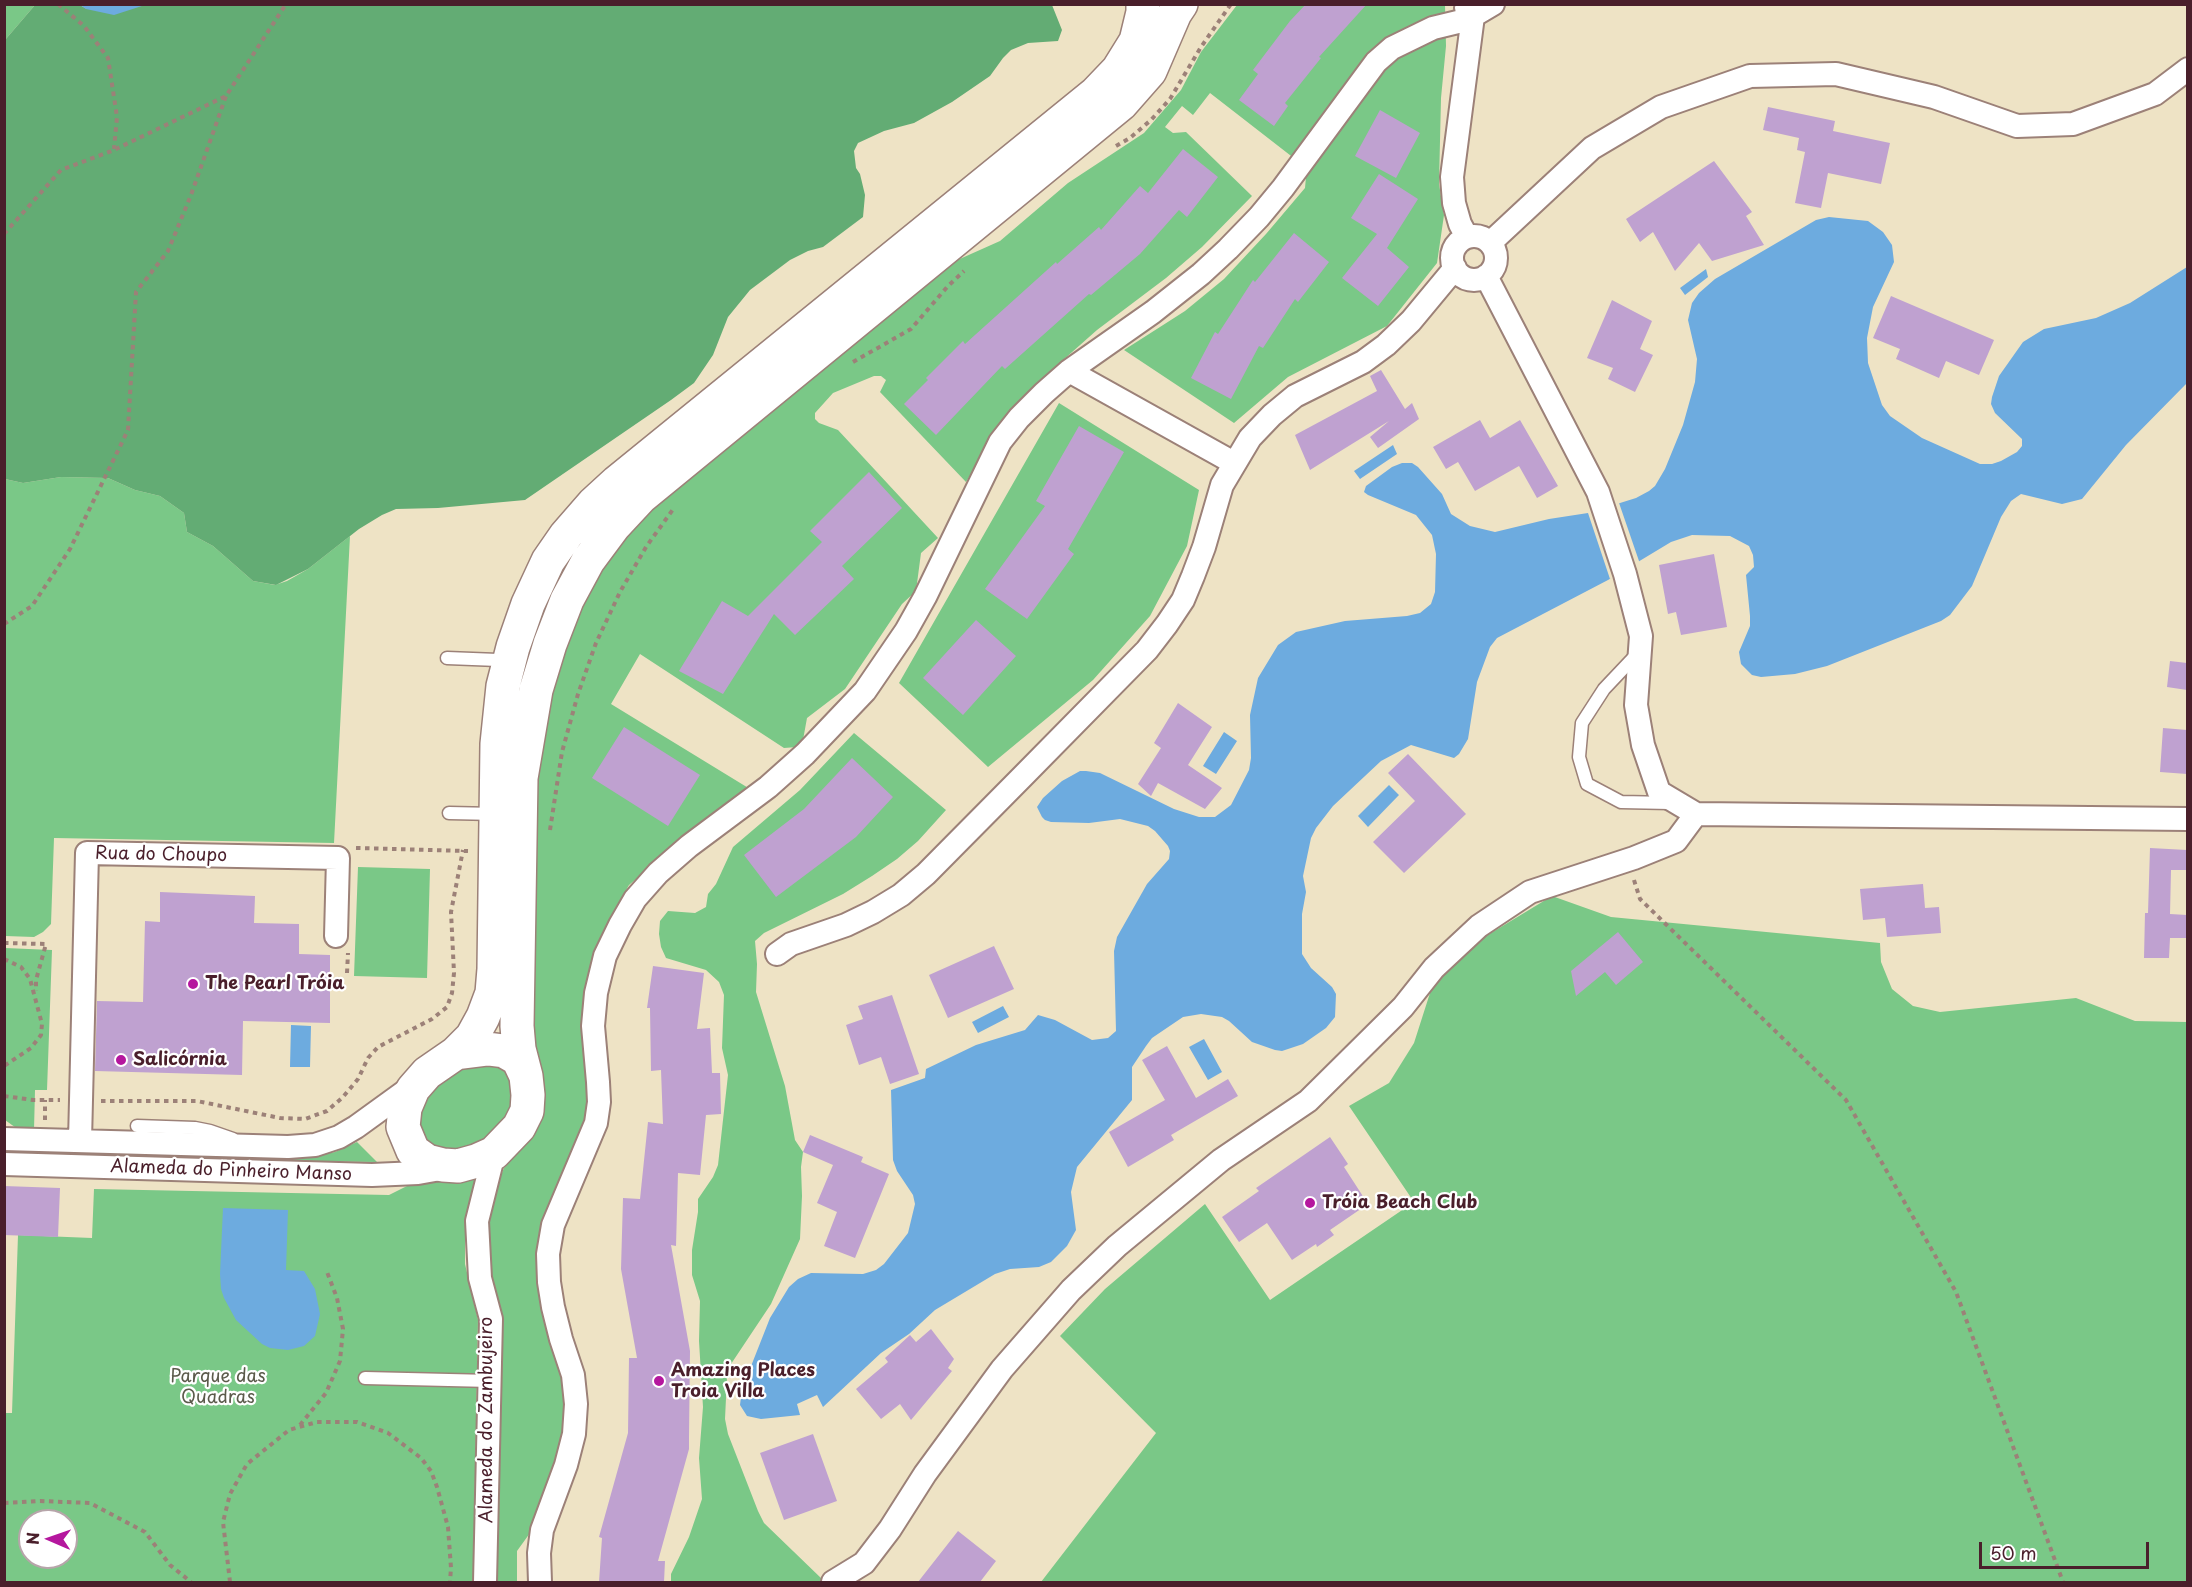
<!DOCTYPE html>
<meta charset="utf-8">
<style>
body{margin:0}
#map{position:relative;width:2192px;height:1587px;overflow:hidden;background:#eee3c5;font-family:"Playpen Sans",sans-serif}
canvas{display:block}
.frame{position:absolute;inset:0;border:6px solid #4a1f2b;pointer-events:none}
.north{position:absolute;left:18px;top:1509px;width:60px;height:60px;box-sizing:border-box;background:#fff;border:2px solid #b7a5aa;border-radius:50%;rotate:272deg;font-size:16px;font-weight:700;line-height:24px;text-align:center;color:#4a1f2b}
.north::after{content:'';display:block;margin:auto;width:21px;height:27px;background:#b5179e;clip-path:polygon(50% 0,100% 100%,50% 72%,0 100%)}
.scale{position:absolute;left:1979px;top:1542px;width:170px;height:27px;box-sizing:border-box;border:3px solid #4a1f2b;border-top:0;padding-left:8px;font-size:18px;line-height:21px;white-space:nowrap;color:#4a1f2b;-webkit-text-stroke:4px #fff;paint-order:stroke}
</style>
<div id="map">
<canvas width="2192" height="1587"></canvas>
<div class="frame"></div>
<div class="north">N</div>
<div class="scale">50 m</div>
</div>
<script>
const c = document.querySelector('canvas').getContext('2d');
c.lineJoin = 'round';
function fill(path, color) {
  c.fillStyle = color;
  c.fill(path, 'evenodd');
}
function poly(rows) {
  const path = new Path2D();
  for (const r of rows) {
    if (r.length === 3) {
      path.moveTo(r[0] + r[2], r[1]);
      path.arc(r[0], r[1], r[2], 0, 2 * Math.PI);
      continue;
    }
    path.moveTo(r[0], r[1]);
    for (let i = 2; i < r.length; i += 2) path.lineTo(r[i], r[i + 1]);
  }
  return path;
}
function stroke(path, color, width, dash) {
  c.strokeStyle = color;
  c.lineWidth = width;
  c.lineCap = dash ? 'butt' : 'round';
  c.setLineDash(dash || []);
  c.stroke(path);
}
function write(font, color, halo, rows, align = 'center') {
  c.font = font + ' "Playpen Sans",sans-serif';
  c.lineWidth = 4.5;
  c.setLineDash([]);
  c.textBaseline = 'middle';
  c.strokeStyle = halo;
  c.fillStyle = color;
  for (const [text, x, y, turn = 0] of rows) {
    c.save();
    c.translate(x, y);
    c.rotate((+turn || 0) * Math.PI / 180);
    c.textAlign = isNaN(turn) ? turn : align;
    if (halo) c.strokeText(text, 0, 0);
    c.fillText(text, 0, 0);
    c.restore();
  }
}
fill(poly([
 [5,5,35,5,5,40],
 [1237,5,1445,5,1446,46,1441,98,1439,184,1444,215,1437,263,1387,326,1288,377,1234,423,1124,350,1185,311,1224,279,1266,234,1305,188,1306,177,1304,170,1295,159,1210,93,1193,115,1182,106,1165,127,1173,133,1186,132,1252,196,1202,247,1166,278,1097,330,1036,384,1007,415,966,482,880,392,886,380,881,376,874,376,833,393,815,413,815,419,819,423,838,430,938,538,921,553,916,591,902,604,845,689,807,718,803,740,797,747,784,748,640,654,611,704,750,789,689,834,629,885,612,915,601,945,590,1112,554,1193,560,1363,568,1411,562,1451,530,1533,517,1551,517,1582,491,1582,489,1283,485,1232,497,1185,504,1168,515,1154,533,1055,535,794,546,699,591,582,642,513,944,266,1000,241,1068,183,1144,133,1181,90,1201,52],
 [1059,403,1199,490,1187,546,1150,616,1093,680,988,767,899,683],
 [61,477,108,478,135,490,160,496,184,513,187,532,213,546,253,581,275,585,287,581,308,569,350,536,334,843,54,838,51,924,43,932,34,937,5,936,5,479,23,483],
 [854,733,946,810,918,841,897,859,872,876,843,894,764,933,755,941,757,964,756,992,785,1086,795,1140,803,1152,801,1167,802,1196,800,1239,771,1304,731,1364,727,1377,725,1419,728,1434,758,1511,764,1523,822,1579,823,1582,671,1582,671,1574,689,1537,702,1499,699,1458,703,1407,699,1341,700,1301,692,1275,692,1250,698,1212,698,1199,713,1177,718,1165,728,1075,722,1048,724,995,719,982,706,970,666,958,661,947,659,934,660,921,668,911,695,913,706,907,708,894,716,884,733,847,800,790],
 [358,867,430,869,427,978,354,976],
 [1552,896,1611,917,1880,943,1881,962,1892,989,1913,1006,1940,1012,2076,998,2135,1021,2187,1022,2187,1582,1041,1582,1156,1433,1060,1336,1105,1289,1205,1204,1270,1300,1414,1202,1349,1106,1389,1083,1414,1043,1430,993,1463,950],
 [5,948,52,950,47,1090,35,1090,34,1130,19,1130,5,1120],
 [461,1062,509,1067,516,1096,506,1123,475,1147,459,1152,432,1150,415,1122,424,1097],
 [357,1142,377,1162,273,1161,273,1157,316,1156,335,1152],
 [480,1174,465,1227,465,1264,478,1320,473,1582,5,1582,4,1413,12,1413,18,1235,92,1238,94,1189,389,1195,407,1186],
 [30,1521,66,1521,66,1557,30,1557]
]), '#7ac887');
fill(poly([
 [145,4,1052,5,1062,30,1058,41,1028,43,1011,50,1003,58,990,76,952,102,914,123,884,131,858,143,854,151,856,168,860,174,865,195,863,217,823,247,808,251,790,260,750,290,728,317,713,355,694,383,671,400,525,500,438,508,396,509,382,515,359,529,308,569,276,585,253,581,213,546,187,532,184,513,160,496,135,490,108,478,61,477,23,483,5,479,5,40,35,5,80,5,87,9]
]), '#63ac74');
fill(poly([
 [80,5,80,4,145,5,114,15,86,9],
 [1829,217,1868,221,1883,232,1892,245,1894,262,1873,307,1867,338,1868,363,1882,405,1890,416,1922,438,1980,464,1992,464,2001,461,2017,452,2022,446,2022,439,1995,413,1991,404,1992,397,1999,376,2023,342,2044,329,2096,318,2130,303,2187,267,2187,383,2126,445,2082,499,2062,504,2021,494,2011,501,2001,517,1972,586,1950,615,1941,621,1827,666,1795,674,1761,677,1752,675,1741,664,1739,652,1750,626,1750,616,1746,575,1754,567,1753,555,1749,546,1730,536,1692,535,1671,542,1608,580,1497,638,1490,647,1477,682,1468,739,1459,754,1454,758,1411,745,1381,761,1333,806,1316,828,1311,838,1303,876,1306,892,1302,914,1302,954,1311,968,1332,987,1336,994,1335,1017,1326,1028,1303,1044,1282,1051,1275,1050,1252,1042,1229,1021,1222,1017,1201,1014,1183,1017,1152,1038,1146,1046,1132,1067,1132,1100,1077,1167,1071,1192,1076,1230,1067,1246,1051,1262,1039,1267,1010,1269,995,1274,935,1310,909,1334,881,1353,823,1407,817,1395,797,1404,800,1415,761,1419,747,1416,740,1405,742,1389,770,1318,789,1287,798,1279,811,1273,863,1274,876,1270,884,1264,908,1233,915,1204,913,1195,897,1171,893,1160,891,1090,925,1078,926,1069,976,1045,1025,1030,1038,1015,1055,1020,1092,1040,1108,1038,1116,1031,1114,951,1117,937,1147,884,1169,859,1170,851,1168,846,1155,831,1148,826,1120,819,1089,823,1051,822,1045,820,1042,817,1037,807,1043,798,1062,781,1080,771,1086,771,1100,773,1174,809,1199,817,1215,817,1231,805,1249,770,1251,758,1250,715,1258,678,1278,645,1296,632,1345,621,1407,616,1420,613,1431,604,1435,592,1436,554,1432,535,1416,515,1368,495,1364,492,1366,486,1392,467,1402,463,1412,463,1418,467,1442,494,1451,514,1470,526,1495,532,1549,519,1588,513,1636,498,1649,491,1655,486,1665,469,1683,425,1695,382,1697,359,1688,320,1692,303,1699,293,1715,279,1816,220],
 [1706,269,1708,277,1685,295,1680,288],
 [1393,445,1397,454,1360,479,1354,471],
 [1224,732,1237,741,1216,774,1203,766],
 [1389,785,1399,795,1368,827,1358,816],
 [1003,1006,1009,1017,978,1033,972,1022],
 [291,1025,311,1026,310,1067,290,1067],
 [1204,1039,1222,1072,1208,1080,1189,1047],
 [223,1208,288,1210,286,1270,304,1271,315,1289,320,1314,315,1336,304,1346,288,1350,270,1348,262,1344,236,1320,224,1298,221,1289,220,1274]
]), '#6dabdf');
fill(poly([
 [1618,500,1640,564,1623,575,1610,579,1587,510]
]), '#eee3c5');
fill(poly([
 [1306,4,1367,4,1319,57,1321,58,1285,103,1288,106,1274,126,1239,100,1258,74,1253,70,1290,21],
 [1768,107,1835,121,1833,131,1890,143,1881,184,1828,173,1821,208,1795,203,1805,152,1797,150,1799,138,1763,130],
 [1380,110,1420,133,1396,178,1355,156],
 [1183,149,1218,177,1187,217,1179,210,1140,254,1091,295,1089,294,1005,369,1002,366,936,435,904,404,928,380,926,378,963,341,965,344,1056,262,1057,264,1099,227,1101,230,1140,186,1148,193],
 [1714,161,1752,212,1746,216,1764,245,1712,261,1699,243,1675,271,1653,232,1640,242,1626,219],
 [1379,174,1418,199,1387,248,1409,267,1378,306,1342,278,1377,234,1351,218],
 [1294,233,1329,262,1298,302,1295,299,1263,348,1259,346,1231,399,1191,378,1215,332,1218,334,1253,280,1255,282],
 [1891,296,1994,340,1979,375,1946,361,1939,378,1896,359,1900,349,1873,338],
 [1612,300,1652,321,1640,349,1653,355,1635,392,1608,379,1613,368,1587,358],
 [1381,370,1405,409,1412,403,1419,419,1378,448,1370,437,1389,421,1310,470,1295,435,1377,391,1370,376],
 [1480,420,1490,438,1520,420,1558,486,1537,498,1519,466,1475,491,1458,462,1446,469,1433,447],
 [1079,426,1124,452,1068,549,1074,554,1027,619,985,589,1045,506,1036,501],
 [869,472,902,508,842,566,854,579,795,635,774,614,723,694,679,671,722,601,748,616,822,542,810,531],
 [1714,554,1727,627,1681,635,1676,612,1668,614,1659,565],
 [976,620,1016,656,963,715,923,678],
 [2170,661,2187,663,2187,690,2167,687],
 [1178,703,1212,727,1188,765,1222,788,1205,809,1158,783,1151,796,1138,784,1161,748,1154,743],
 [624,727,700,775,668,826,592,778],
 [2163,728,2187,730,2187,774,2160,772],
 [1408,754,1466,814,1404,873,1373,842,1415,801,1388,773],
 [852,758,893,797,856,837,776,897,744,855,804,809],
 [2150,848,2187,850,2187,870,2171,870,2170,914,2187,915,2187,938,2170,938,2169,958,2144,958,2145,913,2148,913],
 [1923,884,1925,908,1939,907,1941,933,1887,937,1885,918,1863,920,1860,889],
 [160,892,255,896,254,923,299,924,299,954,330,955,330,1023,243,1021,242,1075,95,1071,97,1001,143,1002,145,921,160,922],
 [1618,932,1643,962,1616,985,1605,972,1576,996,1571,971],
 [994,946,1014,989,948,1018,929,975],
 [653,966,704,973,697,1029,710,1028,712,1073,720,1073,721,1114,706,1115,700,1175,678,1173,676,1246,671,1245,690,1351,689,1437,689,1449,658,1561,665,1561,664,1582,599,1582,602,1538,599,1537,628,1433,629,1358,637,1358,621,1269,623,1198,640,1199,648,1122,663,1124,661,1070,651,1071,650,1008,647,1008],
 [892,995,919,1074,890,1084,881,1057,859,1065,846,1025,863,1019,858,1006],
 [1167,1046,1196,1098,1228,1079,1238,1096,1171,1135,1174,1140,1128,1167,1109,1132,1165,1100,1142,1060],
 [810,1135,863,1157,861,1162,889,1174,855,1258,824,1246,837,1212,817,1203,833,1165,803,1152],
 [1330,1137,1348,1164,1344,1167,1368,1204,1330,1230,1334,1235,1317,1247,1316,1244,1292,1260,1267,1223,1239,1242,1222,1217,1259,1191,1256,1188],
 [4,1186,60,1188,58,1237,4,1235],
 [931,1329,954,1359,948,1368,952,1371,911,1420,900,1404,881,1419,856,1389,888,1362,885,1358,910,1335,916,1342],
 [813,1434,837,1501,784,1520,760,1453],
 [958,1531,996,1561,980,1582,918,1582]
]), '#bfa1d0');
const lane = poly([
 [1639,652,1604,689,1582,723,1579,757,1587,784,1621,802,1670,803],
 [447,658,498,660,509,663],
 [449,813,496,814],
 [137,1126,195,1128,210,1131,233,1139],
 [365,1378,491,1381]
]);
const street = poly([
 [1466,8,1473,16,1452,177,1454,203,1460,224,1467,237],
 [1474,258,22],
 [1490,243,1592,148,1661,107,1750,76,1836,74,1934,97,2017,126,2073,124,2155,94,2188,69],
 [1486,276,1598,492,1625,574,1641,636,1636,705,1643,745,1659,792,1696,814,2188,819],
 [1069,371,1234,463],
 [777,954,791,944,846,925,873,912,901,895,926,874,1024,775,1147,650,1167,624,1183,600,1193,576,1204,547,1222,485,1250,438,1272,415,1295,396,1363,362,1386,345,1411,321,1455,268],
 [4,1139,288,1147,315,1145,339,1137,356,1127,414,1085],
 [80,1141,87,853,338,858,336,936],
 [4,1164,372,1175,418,1173,446,1168],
 [485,1582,491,1319,480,1278,477,1221,494,1153],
 [540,1582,539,1553,542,1530,566,1465,574,1434,576,1404,573,1375,561,1339,553,1307,549,1282,548,1254,553,1225,596,1123,599,1102,598,1082,593,1026,596,993,605,956,620,925,635,899,658,873,689,846,768,787,805,754,865,691,906,631,925,597,1000,442,1019,418,1044,393,1069,371,1153,312,1201,274,1228,249,1259,217,1283,188,1359,85,1376,62,1392,48,1433,28,1466,20,1493,4],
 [833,1582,864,1563,890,1529,925,1474,1002,1369,1071,1290,1117,1246,1221,1160,1308,1101,1403,1007,1434,968,1479,926,1530,892,1634,858,1676,841,1696,814]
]);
const secondary = poly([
 [488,1049,504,1051,518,1059,526,1076,528,1095,527,1111,519,1127,494,1153,476,1161,458,1166,443,1165,427,1161,413,1151,403,1127,405,1108,413,1089,427,1073,456,1053,488,1049],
 [456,1053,472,1037,483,1017,492,993,494,969,497,744,503,686,513,647,528,604,548,561,566,535,593,504,617,482,1096,93,1118,70,1136,41,1143,12,1143,4],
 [526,1076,519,1049,517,1026,521,778,536,690,550,644,567,600,588,561,614,526,641,497,1121,104,1150,71,1175,13,1181,4]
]);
stroke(lane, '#9c8178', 15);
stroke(street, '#9c8178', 26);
stroke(secondary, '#9c8178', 36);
stroke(poly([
 [58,4,84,26,108,58,117,117,114,149],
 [1116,146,1130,138,1151,120,1170,99,1201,47,1231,4],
 [4,234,61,170,114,150,226,96,286,4],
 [853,362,911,329,948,286,964,271],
 [4,624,32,606,70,549,128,430,136,292,168,251,191,195,226,96],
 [550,830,562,752,578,694,596,643,620,592,646,547,674,508],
 [356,848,468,851],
 [1634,880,1640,899,1846,1100,1956,1292,2063,1582],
 [4,943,46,944,36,980,36,991],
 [4,959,21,967,30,979,42,1024,41,1035,31,1048,4,1066],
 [347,973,348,953],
 [4,1096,33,1100,60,1100],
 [101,1101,197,1101,280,1118,305,1119,327,1111,343,1097,358,1079,368,1058,378,1047,432,1019,447,1007,452,993,454,973,451,912,463,850],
 [45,1120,45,1100],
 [300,1425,326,1393,340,1361,343,1329,337,1298,327,1272],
 [4,1503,40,1501,90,1503,145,1532,170,1565,191,1582],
 [230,1582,223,1522,230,1494,247,1464,289,1430,317,1422,357,1422,388,1433,421,1458,431,1471,437,1487,448,1527,451,1568,450,1582]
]), '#9c8178', 4, [4.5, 4.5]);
stroke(lane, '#fff', 12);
stroke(street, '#fff', 22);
stroke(secondary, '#fff', 33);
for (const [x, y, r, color] of [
 [193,984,6,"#b5179e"],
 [121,1060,6,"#b5179e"],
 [1310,1203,6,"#b5179e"],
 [659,1381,6,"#b5179e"]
]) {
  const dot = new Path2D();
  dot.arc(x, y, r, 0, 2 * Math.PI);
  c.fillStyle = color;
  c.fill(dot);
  stroke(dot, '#fff', 2);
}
write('18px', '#4a1f2b', '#fff', [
 ["Rua do Choupo",161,855,1],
 ["Alameda do Pinheiro Manso",231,1171,2],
 ["Alameda do Zambujeiro",487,1420,-90]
]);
write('bold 18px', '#4a1f2b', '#fff', [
 ["The Pearl Tróia",205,984],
 ["Salicórnia",133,1060],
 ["Tróia Beach Club",1322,1203],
 ["Amazing Places",671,1371],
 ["Troia Villa",671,1392]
], 'left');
write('18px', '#5b5a4b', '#fff', [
 ["Parque das",218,1377],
 ["Quadras",218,1398]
]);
</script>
